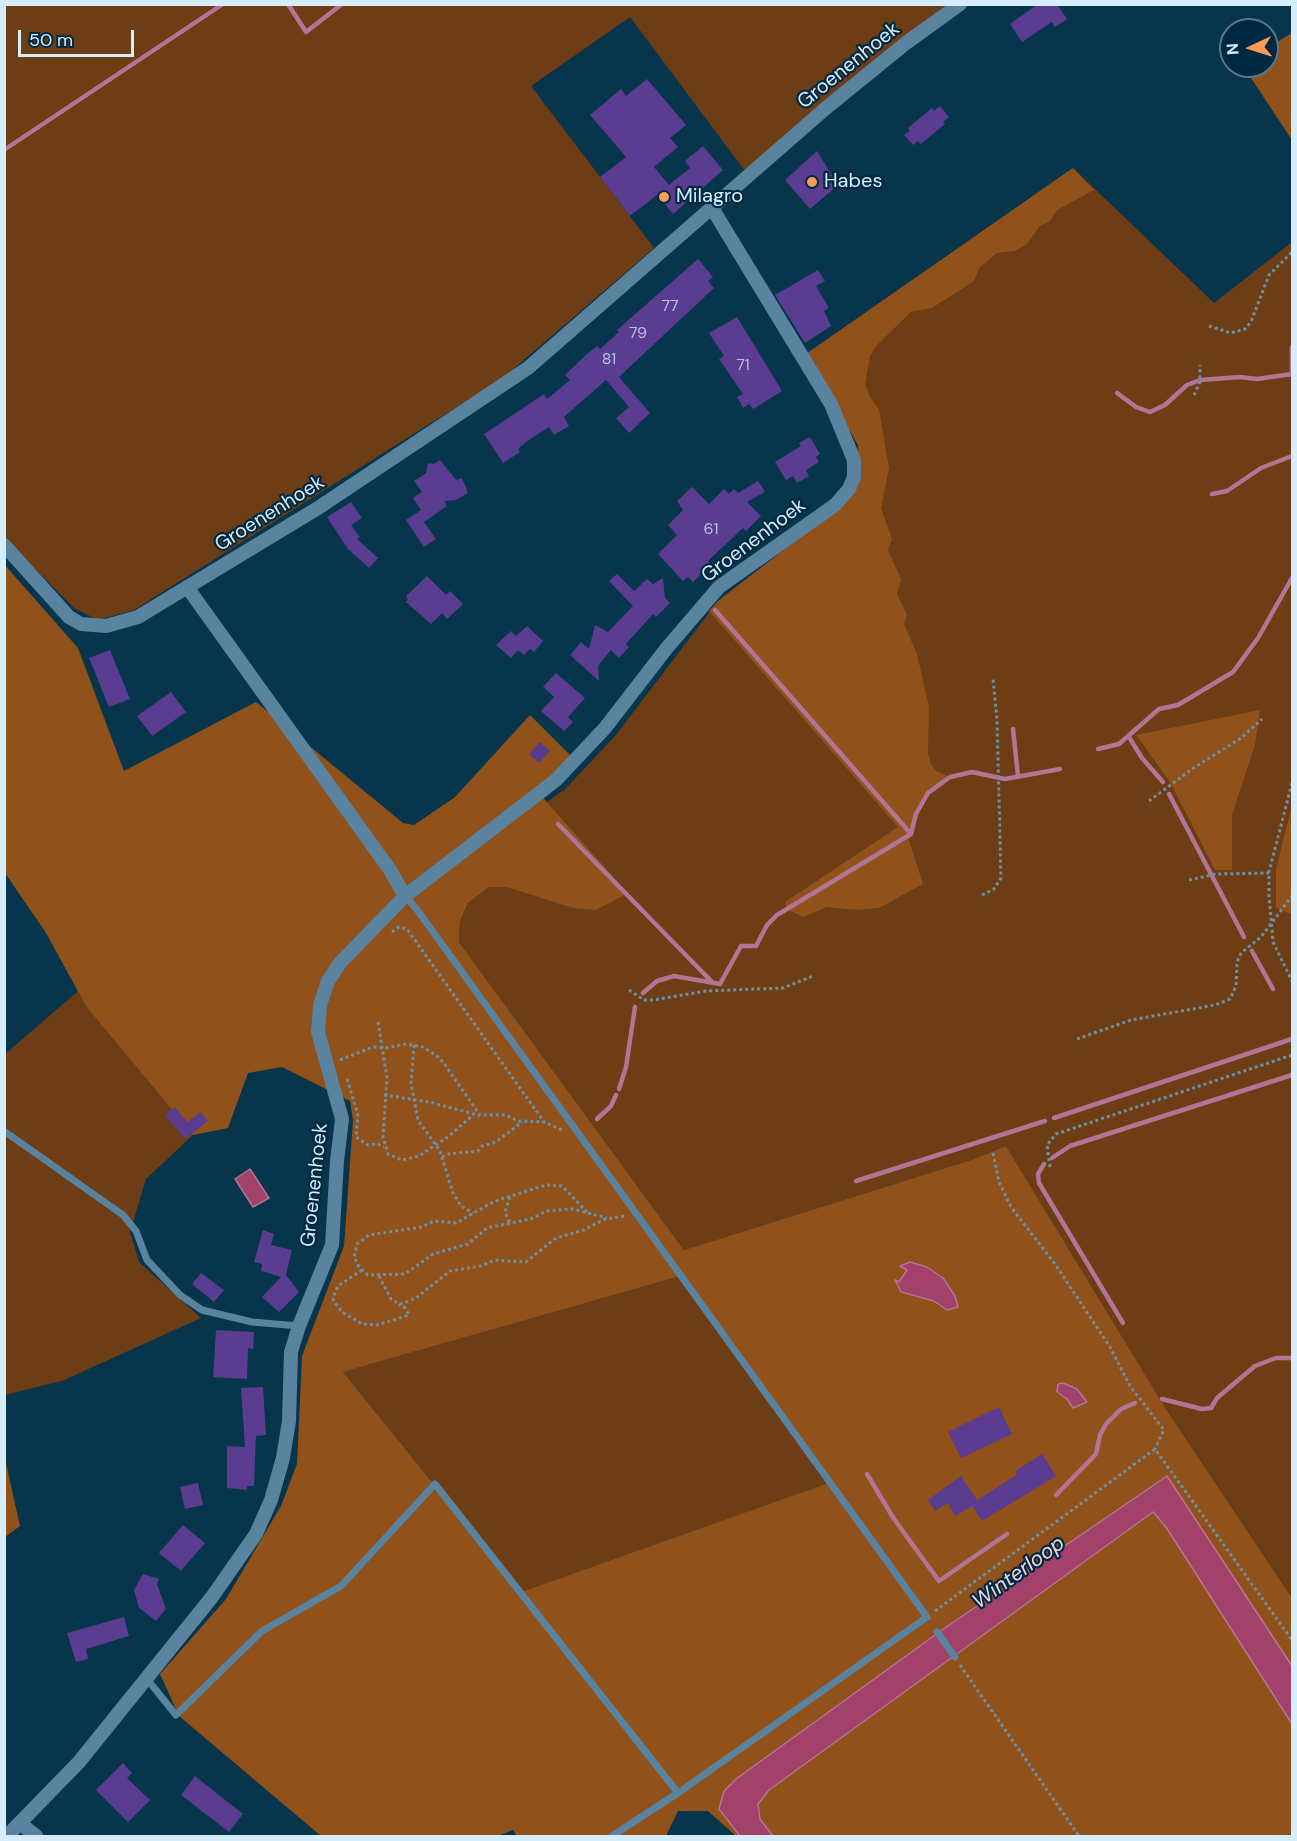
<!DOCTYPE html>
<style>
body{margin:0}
#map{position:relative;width:1297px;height:1841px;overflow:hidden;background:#07354c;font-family:"DM Sans",sans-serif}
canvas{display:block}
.frame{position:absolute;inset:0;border:6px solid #d6edfc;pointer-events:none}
.north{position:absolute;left:1219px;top:18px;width:60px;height:60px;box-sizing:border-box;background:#002a41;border:2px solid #56788c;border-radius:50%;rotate:266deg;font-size:16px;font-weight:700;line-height:24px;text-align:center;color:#d6edfc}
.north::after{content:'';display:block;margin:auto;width:21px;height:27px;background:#fc9d53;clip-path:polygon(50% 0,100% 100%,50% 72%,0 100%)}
.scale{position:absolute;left:18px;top:30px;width:116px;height:27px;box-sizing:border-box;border:3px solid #d6edfc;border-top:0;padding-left:8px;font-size:18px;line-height:21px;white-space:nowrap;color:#d6edfc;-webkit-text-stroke:4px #002a41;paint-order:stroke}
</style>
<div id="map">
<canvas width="1297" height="1841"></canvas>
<div class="frame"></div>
<div class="north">N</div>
<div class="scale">50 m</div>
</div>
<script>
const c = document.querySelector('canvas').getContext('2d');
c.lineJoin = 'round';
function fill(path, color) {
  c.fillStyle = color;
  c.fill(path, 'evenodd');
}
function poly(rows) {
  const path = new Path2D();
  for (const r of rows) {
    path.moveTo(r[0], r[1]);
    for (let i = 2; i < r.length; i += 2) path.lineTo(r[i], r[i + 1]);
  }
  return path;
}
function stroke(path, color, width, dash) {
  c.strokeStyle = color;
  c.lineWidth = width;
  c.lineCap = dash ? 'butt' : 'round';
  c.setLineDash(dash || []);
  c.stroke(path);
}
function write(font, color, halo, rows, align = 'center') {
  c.font = font + ' "DM Sans",sans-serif';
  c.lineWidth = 4.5;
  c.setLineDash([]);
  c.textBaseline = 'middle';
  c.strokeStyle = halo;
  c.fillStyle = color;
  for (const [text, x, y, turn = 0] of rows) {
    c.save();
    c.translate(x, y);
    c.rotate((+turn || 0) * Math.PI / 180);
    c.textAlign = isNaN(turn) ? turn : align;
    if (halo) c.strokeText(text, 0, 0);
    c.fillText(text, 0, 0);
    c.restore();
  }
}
fill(poly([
 [4,5,946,5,745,171,630,17,531,86,654,248,504,377,134,610,98,620,74,608,5,539],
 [1073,168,1214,303,1292,242,1292,1598,1166,1409,1006,1146,971,1160,684,1250,459,942,460,922,468,903,488,887,506,887,572,908,628,893,547,802,565,789,615,736,718,601,843,504,860,480,858,445,806,354],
 [78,991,87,1006,193,1135,146,1179,130,1232,139,1262,201,1318,62,1381,5,1395,4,1055],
 [677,1277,828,1483,521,1592,343,1372]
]), '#6d3d15');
fill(poly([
 [1292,33,1292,140,1243,66,1267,66,1267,48],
 [1073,168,1094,190,1057,210,1050,221,1040,226,1027,244,1015,251,997,253,979,268,974,281,932,308,911,312,876,346,870,356,865,384,870,397,879,409,889,468,881,508,892,539,888,550,901,579,897,594,907,615,904,624,917,654,929,707,928,753,931,764,936,771,950,777,928,793,908,837,923,884,879,908,856,910,827,907,803,917,787,909,785,902,898,827,709,611,718,601,843,504,860,480,858,445,806,354],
 [4,564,78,648,124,771,256,702,403,823,414,825,455,797,530,715,575,760,539,793,628,893,596,910,572,908,506,887,489,887,468,903,460,922,459,942,684,1250,971,1160,1006,1146,1166,1409,1292,1598,1292,1836,736,1836,708,1811,678,1811,666,1836,517,1836,513,1830,498,1836,321,1836,179,1716,160,1674,226,1599,281,1506,297,1464,302,1356,344,1246,353,1120,350,1101,282,1067,248,1073,228,1128,193,1135,86,1006,46,933,5,873],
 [677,1277,828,1483,521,1592,343,1372],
 [1260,710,1255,745,1232,815,1232,870,1215,870,1170,782,1136,735],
 [1292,805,1292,914,1276,908,1276,869],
 [4,1454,20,1526,5,1537,4,1537]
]), '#90511a');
const water = poly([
 [250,1169,269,1198,253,1207,235,1179,250,1169],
 [910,1262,927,1267,943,1278,955,1296,958,1307,947,1310,934,1301,901,1292,895,1280,899,1282,907,1270,900,1266,910,1262],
 [1063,1383,1077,1389,1087,1402,1073,1408,1067,1399,1057,1392,1058,1384,1063,1383],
 [1167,1476,1292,1666,1292,1724,1166,1527,1153,1512,769,1790,758,1804,760,1819,773,1836,740,1836,719,1809,724,1791,736,1779,942,1630,1167,1476]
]);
fill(water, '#a2426a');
stroke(water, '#b27596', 1.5);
stroke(poly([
 [288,4,306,32,342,4],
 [4,150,223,4],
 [1292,347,1292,375],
 [1117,393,1136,407,1150,412,1165,405,1187,385,1200,380,1240,377,1257,379,1292,374],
 [1212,494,1227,491,1261,468,1292,456],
 [715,610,911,834],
 [1013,729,1018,776],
 [1129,737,1142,758,1163,782],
 [1098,749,1119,744,1159,709,1178,705,1233,672,1258,638,1292,578],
 [1169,794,1244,937],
 [558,824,713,983],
 [1252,951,1273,989],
 [643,993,657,981,674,976,720,984,741,946,756,946,767,925,777,915,911,834,916,814,928,793,950,777,972,772,1005,779,1060,769],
 [619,1089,626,1067,635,1007],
 [1054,1118,1292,1039],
 [597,1119,611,1106,616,1095],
 [1052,1158,1070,1146,1292,1075],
 [1044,1164,1038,1174,1039,1183,1123,1323],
 [856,1181,1045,1121],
 [1162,1399,1202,1409,1211,1408,1217,1398,1255,1366,1276,1358,1292,1358],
 [867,1474,894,1519,939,1581,1007,1534],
 [1056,1495,1096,1454,1100,1435,1106,1424,1121,1409,1135,1403]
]), '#b27596', 4.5);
fill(poly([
 [1038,4,1057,4,1067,19,1055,27,1052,22,1022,42,1010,24],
 [647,79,686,125,670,138,678,147,654,167,669,185,690,168,685,161,703,146,723,170,673,214,657,195,630,216,600,177,626,157,590,115,621,89,626,96],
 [940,106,949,117,943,122,945,124,921,144,918,141,913,145,904,135,910,131,908,128,932,108,934,111],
 [817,151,838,185,810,209,785,180],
 [698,259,713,277,708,281,714,288,619,377,650,413,629,433,616,418,629,407,606,380,564,417,569,426,554,435,549,427,526,442,518,449,520,452,503,463,484,434,544,394,547,399,570,380,565,375,587,354,597,346,600,349,619,332,617,330],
 [818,270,825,281,816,286,829,308,824,311,831,326,805,343,775,295],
 [737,317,782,391,753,409,749,404,743,408,737,397,743,394,719,359,724,356,709,333],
 [810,437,820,454,816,457,819,462,806,470,809,476,797,483,793,476,786,480,775,462,801,446,799,443],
 [440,460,456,480,462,478,468,493,456,500,444,501,447,506,424,522,436,539,424,547,406,520,421,510,413,498,422,492,414,481,426,473,428,463,434,464],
 [758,481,765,492,747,502,761,516,746,531,743,528,708,561,711,564,693,582,688,577,683,581,658,554,677,535,668,525,683,510,677,501,692,487,709,504,724,489,729,494,734,489,738,493],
 [351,502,362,518,351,525,360,537,357,539,378,558,369,568,348,549,327,517],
 [617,574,634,591,647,579,653,584,663,578,665,598,670,603,656,617,653,614,626,644,629,647,619,658,611,650,598,666,599,681,570,655,581,642,589,649,595,625,608,632,633,606,609,581],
 [427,576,446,595,450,591,463,604,447,619,442,613,431,624,406,602,408,599,406,596],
 [527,626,543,641,534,652,530,649,524,655,518,650,511,658,496,645,511,631,516,636],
 [110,650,130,699,109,707,89,658],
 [556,673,585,698,568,717,573,722,564,731,541,711,554,697,543,687],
 [171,692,186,712,152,736,137,716],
 [540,742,550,751,539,763,529,754],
 [175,1107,187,1122,201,1112,208,1121,185,1139,165,1115],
 [263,1230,274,1234,271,1245,292,1250,286,1275,299,1292,279,1312,262,1297,281,1277,261,1271,262,1264,254,1262],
 [201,1273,224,1290,214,1302,192,1284],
 [216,1330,254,1332,253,1349,248,1348,247,1379,213,1377],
 [263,1387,266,1435,256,1436,254,1486,247,1486,247,1490,227,1488,227,1446,245,1447,241,1388],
 [999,1407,1012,1434,961,1458,948,1432],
 [1042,1454,1056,1476,982,1521,972,1506,955,1516,948,1503,935,1511,928,1500,961,1476,977,1500,1017,1475,1015,1471],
 [198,1483,203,1505,185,1509,180,1487],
 [183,1525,205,1543,181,1571,159,1553],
 [143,1574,159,1579,157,1584,166,1609,156,1621,139,1608,134,1590],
 [124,1617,129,1636,86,1649,88,1659,76,1662,67,1633],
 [123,1763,132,1773,127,1778,150,1800,128,1822,96,1790],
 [195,1776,243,1814,229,1832,181,1795]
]), '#5a3c90');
stroke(poly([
 [1209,326,1231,333,1245,329,1251,322,1269,275,1292,252],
 [1194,395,1200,382,1200,365],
 [1292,783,1269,872,1269,895,1273,942,1292,981],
 [1149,801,1195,767,1241,738,1262,719],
 [1189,880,1216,874,1269,873],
 [982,895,994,889,1001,878,997,719,993,679],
 [392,932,399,927,407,929,544,1122],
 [629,990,644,1000,653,1000,706,991,783,988,813,976],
 [378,1022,387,1078,383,1137,388,1154,402,1160,419,1156,449,1136,474,1114],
 [1077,1039,1131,1020,1215,1005,1230,999,1236,986,1237,962,1241,953,1261,937,1292,896],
 [414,1045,411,1083,418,1120,440,1151,453,1193,461,1206,473,1213],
 [340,1060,373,1047,385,1048,406,1044,423,1047,440,1058,480,1115],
 [347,1079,358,1115,356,1137,368,1145,378,1144,384,1147],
 [384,1095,429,1102,478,1115,506,1115,518,1121,544,1122,562,1130],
 [993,1153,999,1182,1011,1207,1055,1264,1110,1347,1130,1386,1164,1430,1155,1449],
 [442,1157,448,1154,478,1151,482,1146,496,1142,522,1122],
 [1050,1167,1047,1145,1056,1134,1292,1055],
 [510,1197,505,1212,508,1220,511,1222],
 [587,1212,562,1186,546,1185,495,1201,456,1223,434,1221,422,1227,369,1235,357,1244,354,1257,359,1267,368,1275,405,1274,433,1254,468,1244,487,1228,530,1219,547,1211,572,1209,607,1218],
 [362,1270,338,1286,335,1292,333,1300,342,1312,362,1324,377,1325,409,1315,405,1308,399,1304],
 [379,1276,391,1299,399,1304,404,1303,416,1298,450,1271,481,1266,495,1260,526,1262,556,1238,584,1230,605,1219,626,1216],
 [935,1611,1155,1449,1292,1640],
 [960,1665,1079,1836]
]), '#6d90a3', 3, [3, 3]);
stroke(poly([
 [4,1131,123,1215,136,1231,147,1260,180,1295,202,1310,252,1322,299,1326],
 [937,1632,955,1657],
 [147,1679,176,1715,262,1631,341,1586,435,1484,678,1793,927,1617,418,911,405,896],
 [612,1836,678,1793]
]), '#59839e', 7);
stroke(poly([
 [4,545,69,617,81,624,106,626,138,617,318,508,528,368,826,108,906,43,960,4],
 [187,587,390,870,405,896],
 [21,1824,36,1836],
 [7,1836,79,1762,212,1597,256,1534,271,1500,283,1458,289,1421,291,1352,299,1326,332,1245,337,1161,342,1119,318,1032,320,1005,328,981,340,963,405,896,556,780,605,728,666,649,719,587,835,505,849,489,854,477,854,460,831,404,712,208]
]), '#59839e', 14);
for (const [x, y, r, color] of [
 [812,182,6,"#fc9d53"],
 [664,197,6,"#fc9d53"]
]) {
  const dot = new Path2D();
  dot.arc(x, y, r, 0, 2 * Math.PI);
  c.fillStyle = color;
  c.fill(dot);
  stroke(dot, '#002a41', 2);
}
write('16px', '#b7c1e1', null, [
 ["77",670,307],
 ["79",638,334],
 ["81",609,360],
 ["71",743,366],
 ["61",711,530]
]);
write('20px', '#d6edfc', '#002a41', [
 ["Groenenhoek",849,66,-39],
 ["Groenenhoek",270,514,-32],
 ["Groenenhoek",754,541,-37],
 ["Groenenhoek",315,1185,-84]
]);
write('20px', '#d6edfc', '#002a41', [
 ["Habes",824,182],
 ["Milagro",676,197]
], 'left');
write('italic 21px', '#f1d5de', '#002a41', [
 ["Winterloop",1019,1573,-36]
]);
</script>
